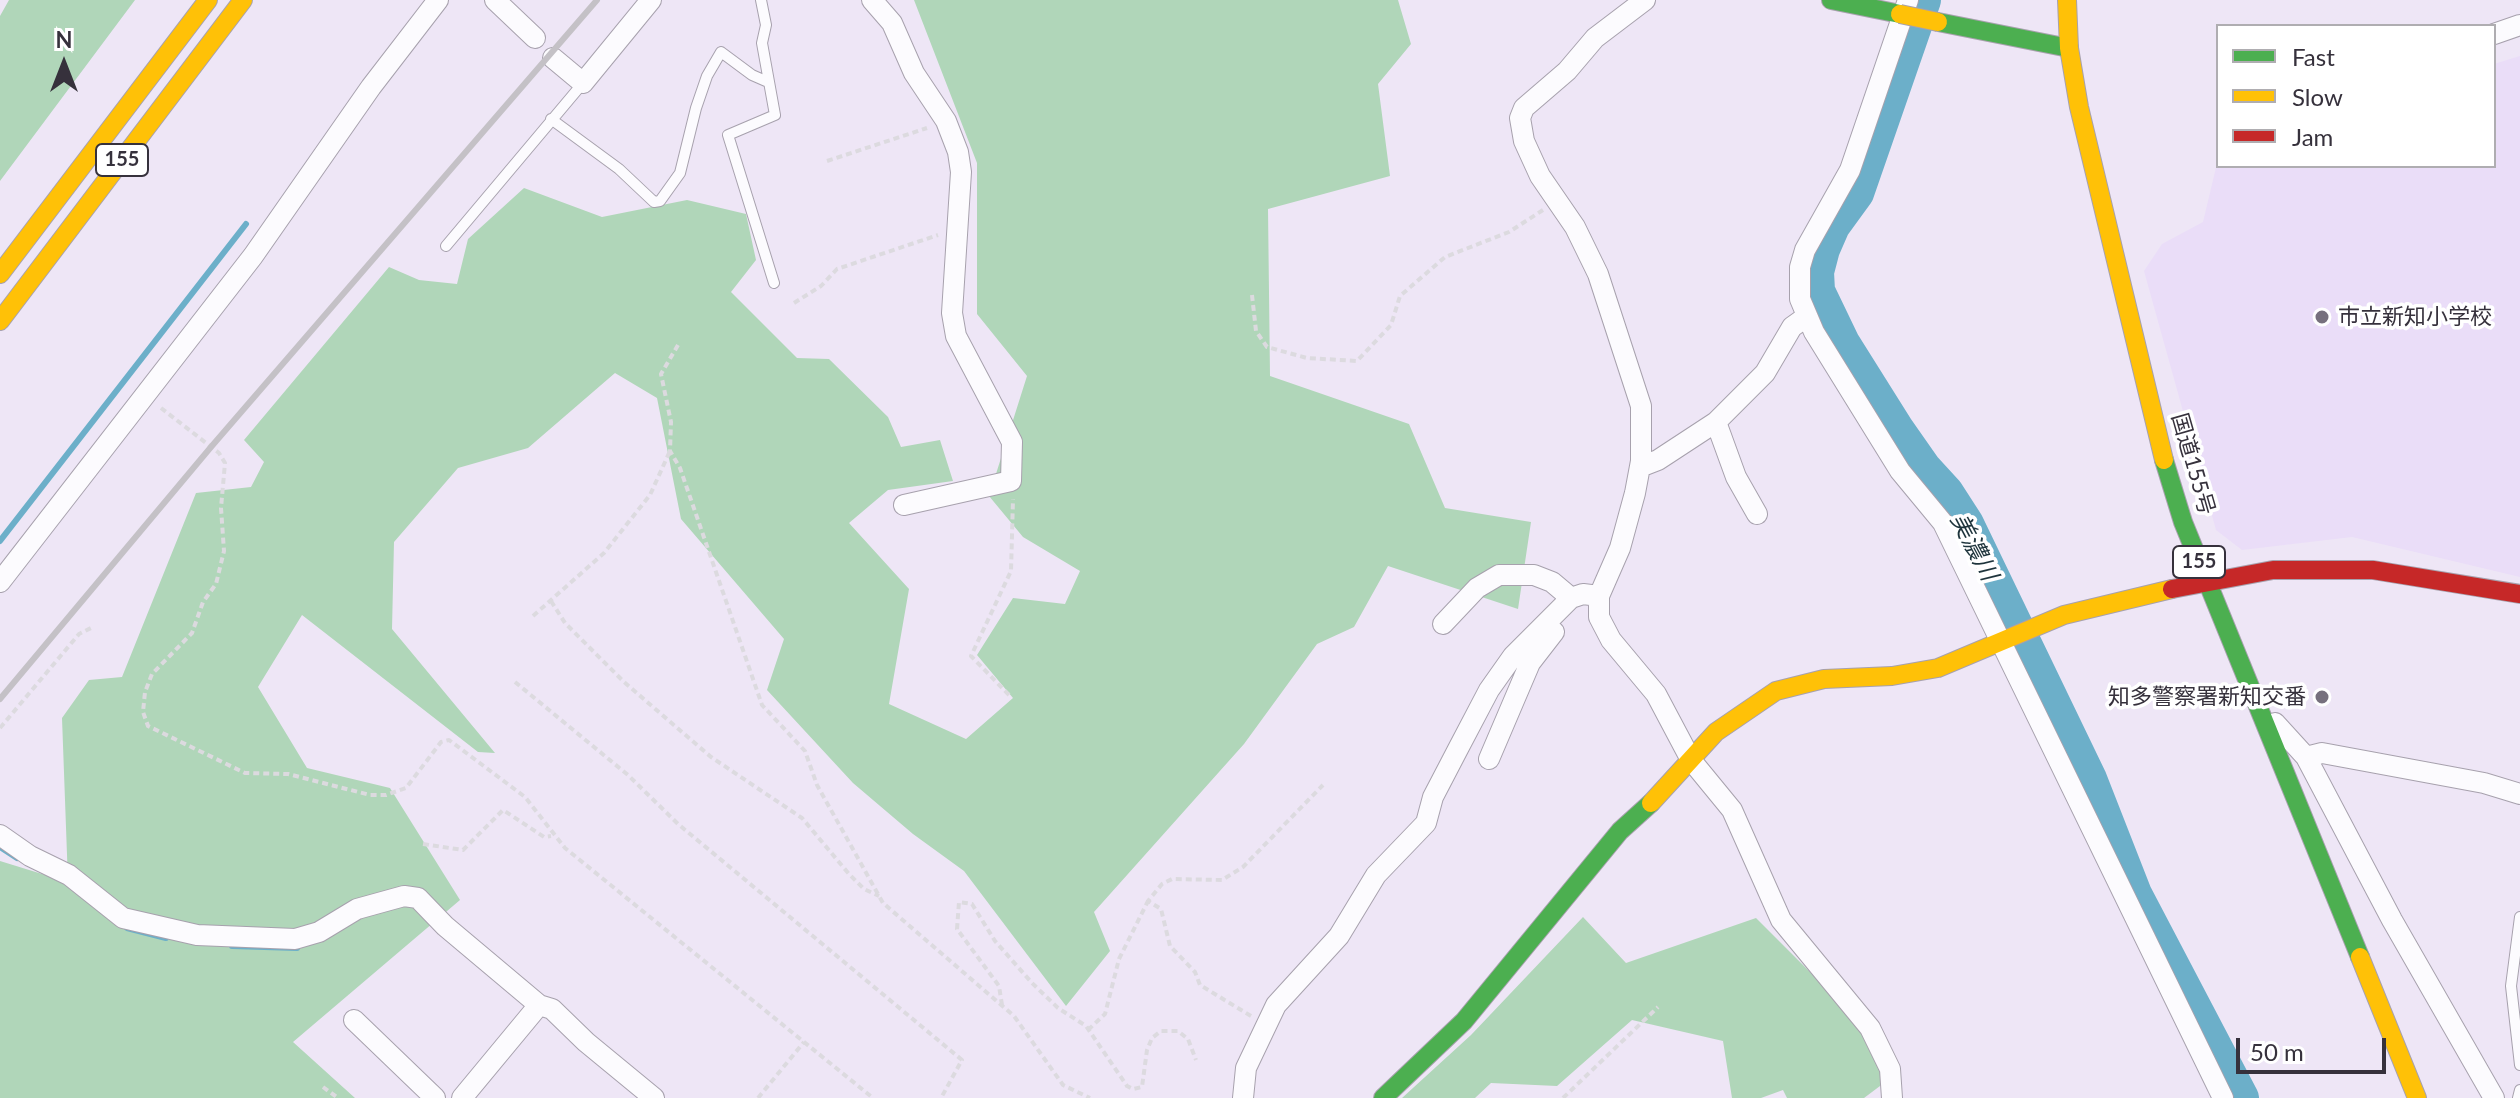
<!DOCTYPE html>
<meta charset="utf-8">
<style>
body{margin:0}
#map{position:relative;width:2520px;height:1098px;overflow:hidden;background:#eee6f6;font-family:Lato,sans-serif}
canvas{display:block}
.legend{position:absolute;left:2216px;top:24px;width:280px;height:144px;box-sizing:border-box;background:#fff;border:2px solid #afadb1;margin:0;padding:10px 14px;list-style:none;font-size:24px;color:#36313c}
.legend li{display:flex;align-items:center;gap:16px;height:40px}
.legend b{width:40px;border:2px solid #afadb1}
.north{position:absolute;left:24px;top:24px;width:80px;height:80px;-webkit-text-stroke:6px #fff;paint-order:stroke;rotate:0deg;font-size:22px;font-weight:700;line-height:32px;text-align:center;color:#36313c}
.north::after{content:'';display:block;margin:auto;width:28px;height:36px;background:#36313c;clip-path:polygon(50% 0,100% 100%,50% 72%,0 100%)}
.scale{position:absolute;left:2236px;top:1038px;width:150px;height:36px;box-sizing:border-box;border:4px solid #36313c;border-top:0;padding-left:10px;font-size:24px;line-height:28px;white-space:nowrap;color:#36313c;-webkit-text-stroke:6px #fff;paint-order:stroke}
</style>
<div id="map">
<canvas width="2520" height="1098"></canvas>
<ul class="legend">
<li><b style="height:10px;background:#4caf50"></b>Fast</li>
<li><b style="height:10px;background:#ffc107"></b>Slow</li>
<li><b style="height:10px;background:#c62828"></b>Jam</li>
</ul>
<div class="north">N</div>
<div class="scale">50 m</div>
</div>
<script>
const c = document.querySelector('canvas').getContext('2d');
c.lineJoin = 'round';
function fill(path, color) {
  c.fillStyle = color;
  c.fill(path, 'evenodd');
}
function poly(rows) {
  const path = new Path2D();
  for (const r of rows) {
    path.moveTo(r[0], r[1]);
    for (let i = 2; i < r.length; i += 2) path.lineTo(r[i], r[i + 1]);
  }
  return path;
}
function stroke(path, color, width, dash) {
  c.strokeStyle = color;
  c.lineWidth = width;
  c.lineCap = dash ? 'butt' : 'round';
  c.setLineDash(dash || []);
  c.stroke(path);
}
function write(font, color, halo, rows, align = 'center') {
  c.font = font + ' Lato,"Noto Sans JP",sans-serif';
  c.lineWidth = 7;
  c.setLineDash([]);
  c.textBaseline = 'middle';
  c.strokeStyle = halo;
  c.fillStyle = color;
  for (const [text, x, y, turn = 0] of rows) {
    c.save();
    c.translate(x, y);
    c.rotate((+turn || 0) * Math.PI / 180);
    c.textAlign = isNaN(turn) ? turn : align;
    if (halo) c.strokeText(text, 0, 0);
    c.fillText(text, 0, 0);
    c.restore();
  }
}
fill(poly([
 [2520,56,2520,577,2352,537,2242,550,2216,530,2144,271,2162,244,2203,222,2218,159,2218,166,2494,166,2494,64]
]), '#eaddf8');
fill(poly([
 [9,0,135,0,0,181,0,16],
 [914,0,1398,0,1411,44,1378,84,1390,176,1268,209,1270,376,1409,424,1445,508,1531,522,1518,609,1388,566,1354,627,1317,644,1244,744,1094,912,1110,951,1066,1006,964,871,913,834,853,783,767,690,784,639,681,519,657,398,615,373,528,448,458,468,394,542,392,629,495,753,478,752,302,615,258,687,307,768,390,788,460,900,293,1042,355,1098,0,1098,0,861,68,882,62,718,89,680,122,677,196,493,251,487,264,462,244,440,389,267,419,280,457,284,468,239,524,188,602,217,687,200,746,214,756,260,731,292,797,358,829,359,888,417,901,447,940,440,953,481,888,490,849,523,909,589,889,704,966,739,1013,698,977,655,1013,598,1065,604,1080,571,1023,537,989,496,1027,376,977,314,977,163],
 [1583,917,1626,963,1756,918,1863,1025,1884,1083,1864,1098,1787,1098,1783,1090,1761,1098,1732,1098,1723,1041,1632,1020,1557,1086,1491,1083,1475,1098,1402,1098,1471,1035]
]), '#b0d6b9');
stroke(poly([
 [0,541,246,224],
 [0,847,17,858],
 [127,928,166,938],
 [232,946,297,948]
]), '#6cafc9', 6);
stroke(poly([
 [1923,0,1856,193,1832,226,1822,249,1816,272,1817,291,1842,343,1896,429,1924,469,1946,493,1966,524,2089,779,2134,894,2241,1098]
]), '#6cafc9', 36);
const lane = poly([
 [761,0,766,25,762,43,775,115,728,135,774,283],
 [551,119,619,169,654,202,660,201,680,173,696,108,707,76,721,52,752,75,768,82],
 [446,246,583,83],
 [2520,917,2511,986,2520,1065],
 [2518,1098,2520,1090]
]);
const street = poly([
 [495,0,535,38],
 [872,0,892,23,914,73,946,121,958,152,961,172,952,313,956,336,1012,442,1011,481,904,505],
 [1645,0,1595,38,1567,71,1524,108,1520,118,1524,141,1540,176,1575,227,1598,274,1641,406,1641,461,1635,493,1620,548,1599,596,1599,617,1611,640,1656,694,1691,760,1732,810,1781,920,1870,1028,1890,1069,1892,1098],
 [1908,0,1850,170,1805,250,1800,267,1800,299,1814,332,1900,471,1943,523,2223,1098],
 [2494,34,2520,25],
 [553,58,583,83,651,0],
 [1716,422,1736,477,1757,514],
 [1640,467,1658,460,1716,422,1765,373,1792,327,1806,317],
 [0,582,253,256,371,87,438,0],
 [1443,624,1477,588,1499,575,1534,575,1552,582,1571,598],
 [2275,723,2306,757,2392,920,2494,1098],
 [2306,757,2322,753,2484,783,2520,794],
 [1489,759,1530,663,1554,632],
 [0,835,30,856,69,875,123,918,197,935,295,939,319,932,357,909,404,896,418,898,445,926,539,1005,552,1009,586,1042,654,1098],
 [354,1020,435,1098],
 [462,1098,539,1005],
 [1243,1098,1246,1068,1276,1005,1339,936,1376,875,1426,823,1433,797,1458,749,1489,690,1513,656,1571,598,1583,594,1599,596]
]);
const fast = poly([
 [1831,0,1900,14],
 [1938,22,2069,48],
 [2164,460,2183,522,2360,957],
 [1383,1098,1464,1021,1620,831,1651,803]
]);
const slow = poly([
 [2067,0,2069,48,2079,107,2164,460],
 [0,274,208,0],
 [0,321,243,0],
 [1651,803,1716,732,1776,691,1824,679,1892,676,1938,668,2064,615,2172,589],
 [2360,957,2417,1098]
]);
const jam = poly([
 [2172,589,2273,570,2373,570,2520,594]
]);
stroke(lane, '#a7a1ad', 12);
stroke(street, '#a7a1ad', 22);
stroke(fast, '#a7a1ad', 20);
stroke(slow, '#a7a1ad', 20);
stroke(jam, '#a7a1ad', 20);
stroke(poly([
 [827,161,927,128],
 [1252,295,1256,331,1267,347,1307,358,1357,361,1391,325,1400,296,1445,257,1509,232,1543,210],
 [794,303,821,286,837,269,938,235],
 [678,345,661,374,671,422,670,451,680,468,762,705,805,751,817,785,883,903,1014,1016,1063,1085,1090,1098],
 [161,408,219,453,225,463,221,508,224,551,216,584,203,602,192,633,152,674,145,692,143,712,148,726,245,773,288,774,370,795,386,795,406,788,441,742,449,740,525,797,565,848,873,1098],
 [551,601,565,623,624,682,711,757,802,818,849,874,864,889,879,896],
 [533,616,604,553,650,495,670,451],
 [515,682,628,775,678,824,962,1060,941,1098],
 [1009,695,971,656,1011,571,1013,499],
 [0,728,79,634,91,628],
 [423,844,463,850,503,810,544,837,551,836],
 [1002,1005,999,986,957,929,959,902,972,904,995,941,1032,983,1058,1008,1086,1026,1127,1086,1133,1089,1142,1087,1147,1050,1152,1038,1161,1031,1178,1031,1188,1039,1196,1060],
 [1251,1016,1200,985,1195,972,1170,946,1161,909,1148,901,1162,884,1172,879,1222,880,1243,867,1323,785],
 [1088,1030,1105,1014,1119,959,1148,901],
 [323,1087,338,1098],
 [758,1098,804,1042],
 [1563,1098,1658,1007]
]), '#dcdadf', 4, [6, 4]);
stroke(lane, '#fcfbfe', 10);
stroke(street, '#fcfbfe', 20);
stroke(fast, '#4caf50', 18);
stroke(slow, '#ffc107', 18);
stroke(jam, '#c62828', 18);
stroke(poly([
 [0,699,211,447,597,0]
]), '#c4c1c6', 6);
const slowBridge = poly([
 [1900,14,1938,22]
]);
stroke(slowBridge, '#a7a1ad', 20, []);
stroke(slowBridge, '#ffc107', 18);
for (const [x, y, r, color] of [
 [2322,317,8,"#76707d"],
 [2322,697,8,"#76707d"]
]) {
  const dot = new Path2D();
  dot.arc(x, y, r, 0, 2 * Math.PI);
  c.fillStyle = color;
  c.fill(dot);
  stroke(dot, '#fff', 3);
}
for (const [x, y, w] of [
 [122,160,52],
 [2199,562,52]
]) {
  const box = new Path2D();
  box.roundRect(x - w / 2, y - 16, w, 32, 6);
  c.fillStyle = '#fff';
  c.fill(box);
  stroke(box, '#36313c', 2);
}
write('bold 20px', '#36313c', null, [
 ["155",122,160],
 ["155",2199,562]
]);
write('22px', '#36313c', '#fff', [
 ["市立新知小学校",2338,317],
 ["知多警察署新知交番",2306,697,"right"]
], 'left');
write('22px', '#36313c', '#fff', [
 ["国道155号",2193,464,74]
]);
write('italic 24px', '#1e343c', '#fff', [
 ["美濃川",1974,547,62]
]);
</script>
